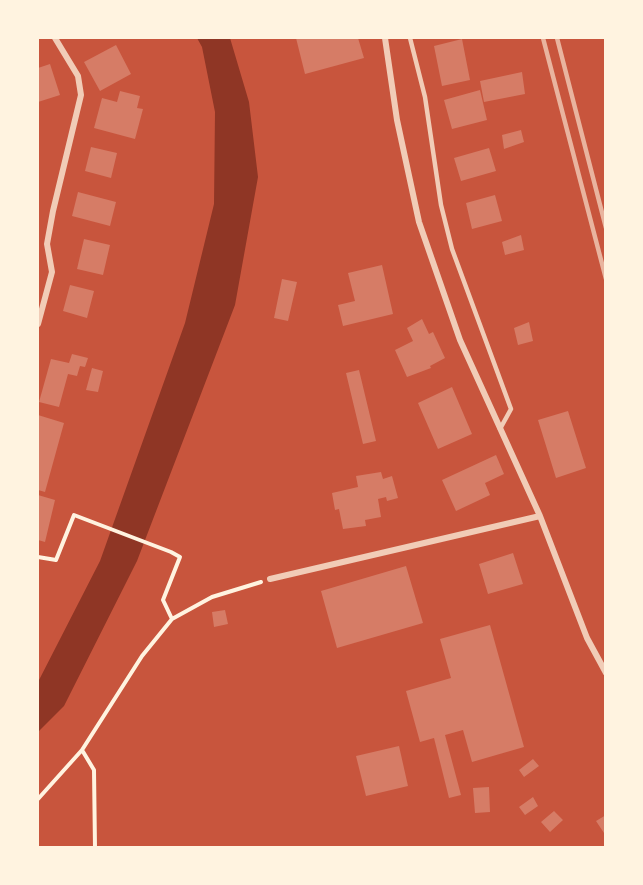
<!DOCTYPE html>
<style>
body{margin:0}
#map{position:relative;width:643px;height:885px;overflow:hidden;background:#c8553d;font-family:"PT Serif",serif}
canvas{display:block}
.frame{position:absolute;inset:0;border:39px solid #fff3e0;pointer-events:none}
</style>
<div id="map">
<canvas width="643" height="885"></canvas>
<div class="frame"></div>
</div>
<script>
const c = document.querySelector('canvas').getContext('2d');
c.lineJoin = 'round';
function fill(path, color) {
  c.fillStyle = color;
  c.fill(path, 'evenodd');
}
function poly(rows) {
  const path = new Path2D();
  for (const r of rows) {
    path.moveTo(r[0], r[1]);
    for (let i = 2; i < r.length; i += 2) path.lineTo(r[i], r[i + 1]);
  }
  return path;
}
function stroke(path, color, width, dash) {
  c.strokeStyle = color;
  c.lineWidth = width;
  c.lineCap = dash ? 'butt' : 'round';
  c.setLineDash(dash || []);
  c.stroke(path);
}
fill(poly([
 [197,38,230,38,249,102,258,177,235,305,137,561,64,706,38,732,38,682,100,561,185,323,214,204,215,112,202,47]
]), '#8f3625');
fill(poly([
 [296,38,358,38,364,58,305,74],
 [462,39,470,80,442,86,434,46],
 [116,45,131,74,100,91,84,62],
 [50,64,60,95,38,102,38,68],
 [522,72,525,94,484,102,480,81],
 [480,90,487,120,452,129,444,100],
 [120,91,140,96,137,108,143,109,135,139,94,128,102,98,117,102],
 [521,130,524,142,504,149,502,135],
 [91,147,117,153,111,178,85,171],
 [489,148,496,171,461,181,454,158],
 [78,192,116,202,110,226,72,216],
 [495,195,502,221,472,229,466,203],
 [521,235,524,250,505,255,502,242],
 [84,239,110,245,103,275,77,269],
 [382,265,393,314,343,326,338,305,355,301,348,273],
 [282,279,297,282,288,321,274,318],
 [70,285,94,291,87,318,63,311],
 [422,319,429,334,433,332,445,358,430,366,431,368,407,377,395,350,413,341,407,328],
 [529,322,533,341,518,345,514,328],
 [72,354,88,358,85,367,80,366,77,376,68,374,59,407,39,402,51,359,69,363],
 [92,368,103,371,98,392,86,390],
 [359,370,376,441,363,444,346,373],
 [452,387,472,434,438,449,418,403],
 [568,411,586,468,556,478,538,420],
 [38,415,64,423,45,492,38,490],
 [496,455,504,474,485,483,490,495,456,511,442,480],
 [381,472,383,479,392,476,398,498,387,501,386,497,378,499,381,517,365,520,366,526,343,529,339,509,335,510,332,493,358,487,356,476],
 [38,495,55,500,45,542,38,540],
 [513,553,523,584,488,594,479,564],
 [406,566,423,623,337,648,321,591],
 [225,610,228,624,214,627,212,612],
 [490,625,524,747,472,762,463,730,445,735,461,795,449,798,434,738,420,742,406,691,451,678,440,639],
 [399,746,408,786,366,796,356,756],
 [533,759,539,766,524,777,519,770],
 [489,787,490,812,475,813,473,788],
 [533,797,538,806,525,815,519,807],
 [554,811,563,820,550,832,541,822],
 [606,815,606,836,596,821]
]), '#d67c66');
stroke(poly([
 [38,557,56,560,74,515,171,552,180,557,163,600,172,619],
 [82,750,94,770,95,848],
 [38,799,82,750,142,656,172,619,212,597,261,582]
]), '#fff3e0', 4);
stroke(poly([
 [410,38,425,97,441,205,452,249,511,409,500,429]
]), '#f1ccb7', 4.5);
stroke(poly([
 [385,38,397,120,419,222,460,340,540,516,587,638,606,673],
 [38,324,52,272,47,244,53,211,81,95,78,76,55,38],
 [270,579,540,516]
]), '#f1ccb7', 6);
stroke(poly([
 [543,38,606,279],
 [557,38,606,228]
]), '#e9b49f', 4.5);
</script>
